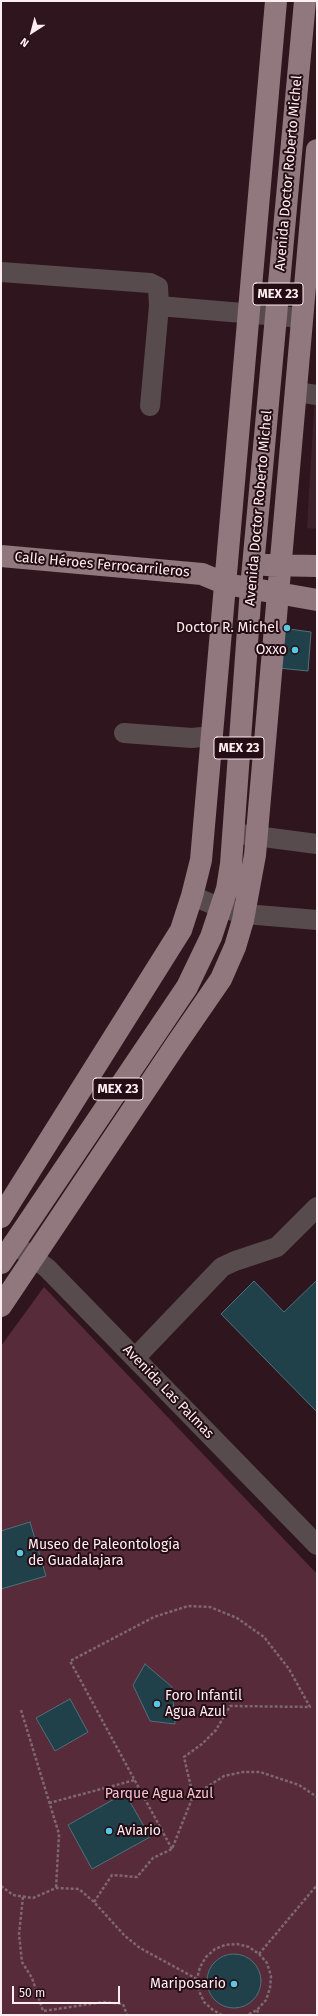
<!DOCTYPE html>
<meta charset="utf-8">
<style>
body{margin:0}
#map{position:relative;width:318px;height:2016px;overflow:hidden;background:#2f161e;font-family:"Fira Sans",sans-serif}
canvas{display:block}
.frame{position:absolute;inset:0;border:2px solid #ffedf1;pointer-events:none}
.north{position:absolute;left:12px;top:12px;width:40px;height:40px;-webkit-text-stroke:3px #240d15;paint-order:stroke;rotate:216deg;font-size:11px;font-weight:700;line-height:16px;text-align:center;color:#ffedf1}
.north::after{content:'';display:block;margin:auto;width:14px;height:18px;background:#ffedf1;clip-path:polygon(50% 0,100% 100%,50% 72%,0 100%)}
.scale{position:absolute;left:12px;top:1986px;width:108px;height:18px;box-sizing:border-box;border:2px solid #ffedf1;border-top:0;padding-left:5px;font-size:12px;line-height:14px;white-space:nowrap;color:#ffedf1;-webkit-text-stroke:3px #240d15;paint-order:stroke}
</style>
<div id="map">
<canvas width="318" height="2016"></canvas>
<div class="frame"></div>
<div class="north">N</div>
<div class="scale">50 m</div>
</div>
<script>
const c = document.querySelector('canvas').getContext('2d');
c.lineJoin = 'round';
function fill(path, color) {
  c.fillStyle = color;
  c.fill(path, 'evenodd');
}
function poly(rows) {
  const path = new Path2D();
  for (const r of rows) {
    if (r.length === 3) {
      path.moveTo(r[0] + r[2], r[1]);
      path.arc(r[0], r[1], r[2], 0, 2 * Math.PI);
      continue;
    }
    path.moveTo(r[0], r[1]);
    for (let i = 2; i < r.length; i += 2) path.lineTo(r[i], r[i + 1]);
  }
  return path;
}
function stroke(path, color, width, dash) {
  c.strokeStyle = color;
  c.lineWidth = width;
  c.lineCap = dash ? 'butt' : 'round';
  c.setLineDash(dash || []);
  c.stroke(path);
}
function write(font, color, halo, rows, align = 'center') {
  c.font = font + ' "Fira Sans",sans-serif';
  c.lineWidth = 4;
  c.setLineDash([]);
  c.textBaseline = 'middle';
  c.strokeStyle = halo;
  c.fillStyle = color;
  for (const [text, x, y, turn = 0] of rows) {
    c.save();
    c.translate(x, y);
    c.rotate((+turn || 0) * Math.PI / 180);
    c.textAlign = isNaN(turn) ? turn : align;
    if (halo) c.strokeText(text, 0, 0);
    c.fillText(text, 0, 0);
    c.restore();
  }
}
fill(poly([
 [317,360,317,529,307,528]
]), '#3f212b');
fill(poly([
 [44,1287,317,1574,317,2015,1,2015,1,1346]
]), '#572b39');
const building = poly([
 [282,628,311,632,308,671,278,668,282,628],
 [317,1280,317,1412,221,1314,254,1281,284,1312,317,1280],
 [30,1522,46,1576,1,1589,1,1531,30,1522],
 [145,1664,172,1687,175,1724,150,1721,133,1685,145,1664],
 [70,1699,88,1732,55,1751,36,1718,70,1699],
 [125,1793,150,1837,92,1869,68,1825,125,1793],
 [234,1981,27]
]);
fill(building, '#204149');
stroke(building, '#4f7179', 1);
stroke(poly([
 [21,1710,59,1834,56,1888],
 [49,1803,135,1780],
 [172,1849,70,1661,154,1617,188,1606,210,1607,237,1618,264,1637,289,1669,310,1707,230,1706,216,1730,202,1744,184,1757,193,1796],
 [1,1886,13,1895,33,1898,56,1888,79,1889,94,1902,125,1936,140,1948,197,1979],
 [23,1897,19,1934,22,1962,32,1978,43,2011,104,2002,123,2004,127,2015],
 [94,1902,112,1875,137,1877,153,1858,172,1849,193,1796,224,1776,243,1772,260,1772,299,1785,317,1797],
 [259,1954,317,1885],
 [257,2010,259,2015],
 [222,2015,213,2010,204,2002,199,1991,197,1979,200,1967,206,1957,215,1949,225,1945,237,1944,249,1947,259,1954,267,1963,271,1976,270,1988,266,2000,257,2010,247,2015]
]), '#7e676e', 2.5, [3, 2]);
stroke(poly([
 [1,272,150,283,158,287,159,306,150,406],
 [159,306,302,318],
 [296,392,317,395],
 [124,733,192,738,211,736],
 [233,833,317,844],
 [192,896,222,908,245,914,317,920],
 [13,1243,47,1268,317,1545],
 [135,1358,222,1267,235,1261,277,1247,317,1207]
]), '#584b4e', 20);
stroke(poly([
 [1,556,202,574,226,584,317,600],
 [266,565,317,566],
 [1,1217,181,930,192,896,201,860,276,1],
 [1,1263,187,987,211,937,227,889,231,864,251,588,305,1],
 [1,1306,175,1046,221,979,235,947,243,920,255,855,317,150]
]), '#91777e', 22);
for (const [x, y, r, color] of [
 [287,628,4,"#57c9e2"],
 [295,650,4,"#57c9e2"],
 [20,1553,4,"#57c9e2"],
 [157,1704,4,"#57c9e2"],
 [109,1831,4,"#57c9e2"],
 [234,1984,4,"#57c9e2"]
]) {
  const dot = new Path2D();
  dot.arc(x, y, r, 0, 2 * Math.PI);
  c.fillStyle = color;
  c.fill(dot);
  stroke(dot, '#240d15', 1.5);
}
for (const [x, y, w] of [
 [278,294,50],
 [239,748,50],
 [118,1089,50]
]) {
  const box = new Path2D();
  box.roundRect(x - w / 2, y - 11, w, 22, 3);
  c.fillStyle = '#240d15';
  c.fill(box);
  stroke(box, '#ffedf1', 1);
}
write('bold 13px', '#ffedf1', null, [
 ["MEX 23",278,294],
 ["MEX 23",239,748],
 ["MEX 23",118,1089]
]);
write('14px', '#ffedf1', '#240d15', [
 ["Avenida Doctor Roberto Michel",289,173,-85],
 ["Avenida Doctor Roberto Michel",259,508,-85],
 ["Calle Héroes Ferrocarrileros",102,565,5],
 ["Avenida Las Palmas",168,1392,46]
]);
write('14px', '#ffedf1', '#240d15', [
 ["Doctor R. Michel",279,628],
 ["Oxxo",287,650],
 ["Museo de Paleontología",28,1545,"left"],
 ["de Guadalajara",28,1561,"left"],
 ["Foro Infantil",165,1696,"left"],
 ["Agua Azul",165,1712,"left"],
 ["Aviario",117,1831,"left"],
 ["Mariposario",226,1984]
], 'right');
write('14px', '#f9c1d0', '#240d15', [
 ["Parque Agua Azul",159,1794]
]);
</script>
